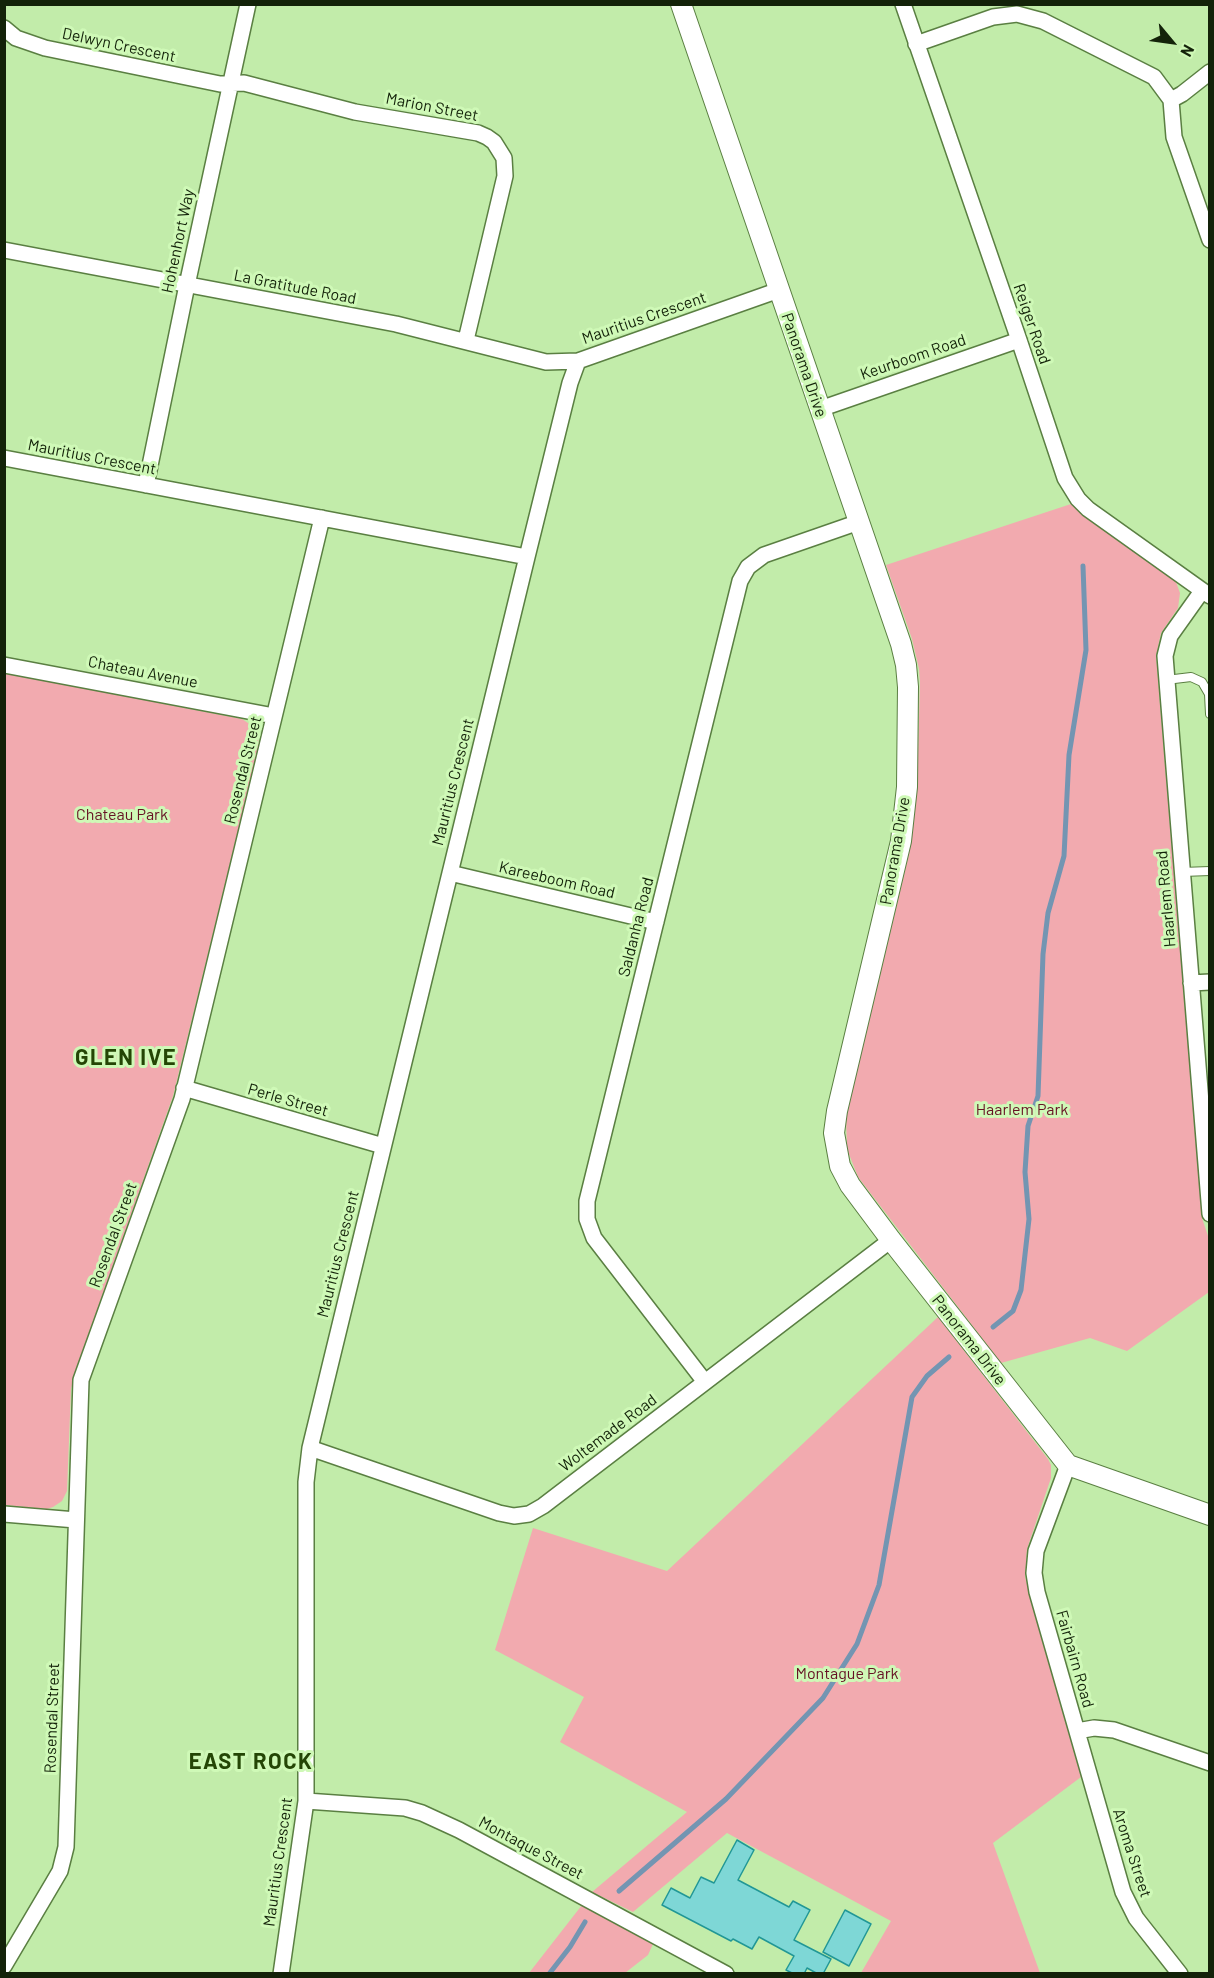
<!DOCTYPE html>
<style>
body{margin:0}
#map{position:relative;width:1214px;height:1978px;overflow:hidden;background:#c2ecaa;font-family:Barlow,sans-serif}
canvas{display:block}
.frame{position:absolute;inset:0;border:6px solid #132209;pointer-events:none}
.north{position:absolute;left:1142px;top:12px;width:60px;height:60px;-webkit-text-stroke:4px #cff9b7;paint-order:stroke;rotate:119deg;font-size:16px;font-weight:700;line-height:24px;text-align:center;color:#132209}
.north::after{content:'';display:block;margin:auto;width:21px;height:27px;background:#132209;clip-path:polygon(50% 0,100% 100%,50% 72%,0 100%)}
</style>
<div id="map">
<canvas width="1214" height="1978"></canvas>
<div class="frame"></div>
<div class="north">N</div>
</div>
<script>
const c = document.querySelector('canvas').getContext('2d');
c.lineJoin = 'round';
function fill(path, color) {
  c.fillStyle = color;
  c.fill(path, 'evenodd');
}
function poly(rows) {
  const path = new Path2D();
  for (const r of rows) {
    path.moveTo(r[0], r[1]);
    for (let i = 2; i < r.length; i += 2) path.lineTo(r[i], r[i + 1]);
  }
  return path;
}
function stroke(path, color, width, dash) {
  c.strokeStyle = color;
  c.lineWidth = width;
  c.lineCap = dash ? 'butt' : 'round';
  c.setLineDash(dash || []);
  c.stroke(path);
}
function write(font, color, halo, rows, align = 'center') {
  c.font = font + ' Barlow,sans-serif';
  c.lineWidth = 6;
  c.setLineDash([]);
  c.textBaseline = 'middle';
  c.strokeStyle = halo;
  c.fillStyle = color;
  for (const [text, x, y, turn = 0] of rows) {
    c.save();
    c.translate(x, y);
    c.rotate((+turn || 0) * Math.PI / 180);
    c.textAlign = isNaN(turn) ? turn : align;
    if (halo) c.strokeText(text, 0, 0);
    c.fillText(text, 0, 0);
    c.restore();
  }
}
fill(poly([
 [1071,504,1172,577,1176,582,1180,593,1178,608,1161,633,1156,656,1202,1218,1209,1239,1209,1292,1127,1351,1090,1338,1001,1363,858,1177,847,1149,846,1117,908,858,917,790,920,683,919,669,912,639,886,565],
 [5,673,242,719,254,727,257,733,259,746,173,1096,76,1369,71,1389,67,1491,62,1501,53,1507,47,1509,5,1505],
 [938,1317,1048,1459,1051,1465,1051,1478,1027,1549,1025,1577,1081,1777,993,1843,1040,1973,861,1973,891,1921,727,1833,633,1912,592,1892,687,1812,560,1742,584,1697,495,1650,533,1528,667,1571],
 [582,1905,653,1944,648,1955,625,1973,529,1973]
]), '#f2aaaf');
stroke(poly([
 [993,1327,1013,1311,1021,1290,1029,1219,1025,1172,1028,1126,1038,1096,1043,954,1048,913,1064,856,1069,755,1086,650,1083,566],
 [619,1891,726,1799,823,1698,857,1644,879,1585,912,1397,927,1376,949,1357],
 [549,1974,570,1947,585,1922]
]), '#7395b2', 5);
const building = poly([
 [737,1840,754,1850,738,1880,789,1907,793,1901,810,1910,794,1940,831,1959,823,1974,818,1974,807,1968,804,1974,794,1974,786,1970,794,1956,759,1937,752,1949,733,1939,731,1941,662,1905,671,1888,690,1898,701,1877,714,1883,737,1840],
 [845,1910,871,1924,849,1966,823,1952,845,1910]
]);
fill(building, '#7ed7d6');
stroke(building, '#219796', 1.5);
const service = poly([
 [1166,680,1191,677,1202,682,1209,694,1210,714],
 [1182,872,1210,871]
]);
const minor = poly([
 [903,4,1019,340,1065,478,1078,499,1088,509,1210,596],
 [4,28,16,38,45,48,220,84,244,83,355,112,478,133,487,137,494,142,504,158,505,176,466,340],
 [916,44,993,17,1017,14,1043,21,1154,77,1171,100,1182,94,1210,72],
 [1171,100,1174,137,1210,240],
 [4,250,396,324,546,362,578,361,779,290],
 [820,409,1019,340],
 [4,458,527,557],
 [146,485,187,285,248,4],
 [1202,591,1170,636,1165,656,1210,1214],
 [4,665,274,716],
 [450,873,656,922],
 [1191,983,1210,982],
 [184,1088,383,1146],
 [705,1382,594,1238,587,1219,587,1201,740,581,748,567,764,555,859,522],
 [310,1448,499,1513,514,1516,529,1514,543,1506,891,1240],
 [1068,1465,1036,1551,1034,1573,1037,1592,1123,1892,1136,1918,1180,1974],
 [4,1514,76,1520],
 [1077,1731,1094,1728,1114,1730,1210,1763],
 [306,1801,405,1808,422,1813,459,1830,726,1974],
 [4,1966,53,1883,60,1871,66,1847,81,1380,182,1099,322,518],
 [281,1974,306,1801,306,1482,310,1448,527,557,570,383,578,361]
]);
const tertiary = poly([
 [681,4,901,644,906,665,908,687,907,787,901,841,837,1111,834,1133,840,1166,850,1185,891,1240,1068,1465,1210,1515]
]);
stroke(service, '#5a7f42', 10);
stroke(minor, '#5a7f42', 18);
stroke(tertiary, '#5a7f42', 22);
stroke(service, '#fff', 8);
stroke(minor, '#fff', 15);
stroke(tertiary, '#fff', 20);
write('16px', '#132209', '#cff9b7', [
 ["Delwyn Crescent",119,45,12],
 ["Marion Street",432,107,11],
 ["Hohenhort Way",178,241,-78],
 ["La Gratitude Road",295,287,11],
 ["Mauritius Crescent",644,318,-19],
 ["Reiger Road",1032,324,71],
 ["Keurboom Road",913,357,-19],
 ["Panorama Drive",804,365,71],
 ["Mauritius Crescent",92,457,11],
 ["Chateau Avenue",143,672,11],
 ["Rosendal Street",243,770,-76],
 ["Mauritius Crescent",453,782,-76],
 ["Panorama Drive",895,851,-80],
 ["Kareeboom Road",557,880,13],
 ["Haarlem Road",1166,899,-95],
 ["Saldanha Road",636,927,-76],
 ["Perle Street",288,1100,16],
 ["Rosendal Street",113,1235,-70],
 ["Mauritius Crescent",338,1254,-76],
 ["Panorama Drive",969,1340,52],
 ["Woltemade Road",608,1433,-37],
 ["Fairbairn Road",1075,1659,74],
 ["Rosendal Street",52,1718,-88],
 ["Montaque Street",531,1848,28],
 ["Aroma Street",1132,1853,72],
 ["Mauritius Crescent",278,1862,-82]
]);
write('16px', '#661224', '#cff9b7', [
 ["Chateau Park",122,815],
 ["Haarlem Park",1022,1110],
 ["Montague Park",847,1674]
]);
c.letterSpacing = '1.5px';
write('bold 22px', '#244605', '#cff9b7', [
 ["GLEN IVE",126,1058],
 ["EAST ROCK",251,1762]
]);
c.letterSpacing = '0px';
</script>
